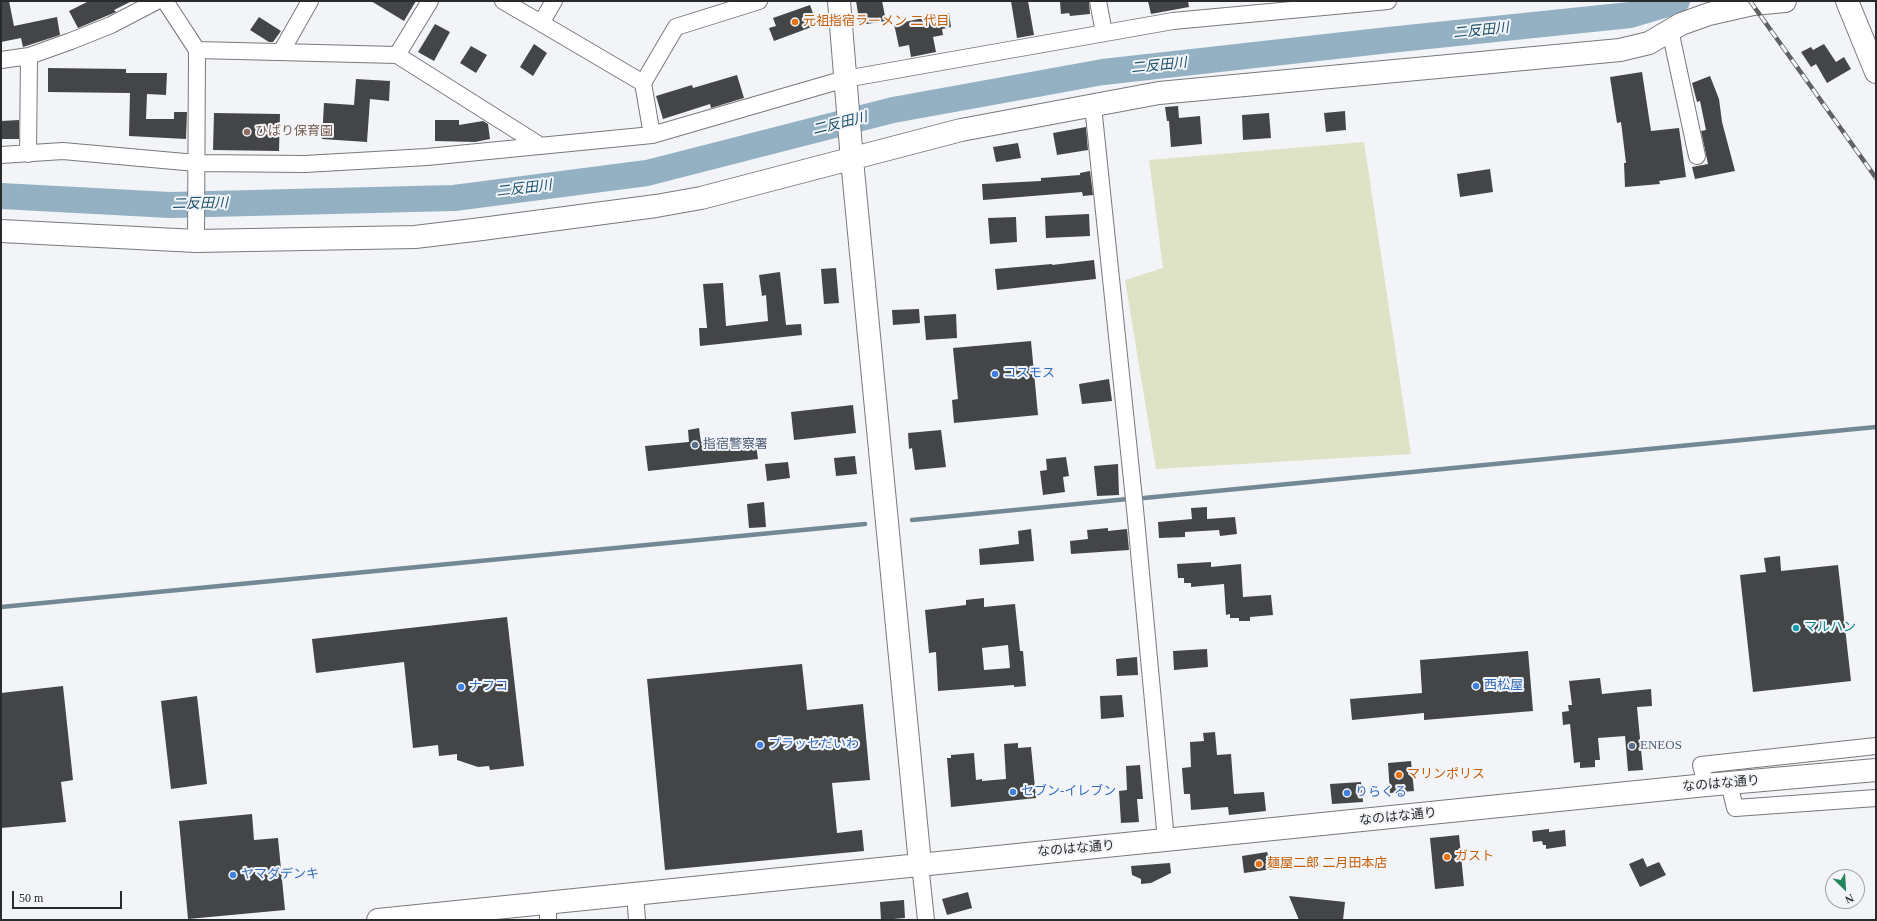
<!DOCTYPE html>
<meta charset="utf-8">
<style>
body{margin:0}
#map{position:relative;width:1877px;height:921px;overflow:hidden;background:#f2f4f7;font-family:"Times New Roman",serif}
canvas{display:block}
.frame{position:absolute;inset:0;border:2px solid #292a2b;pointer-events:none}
.north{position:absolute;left:1825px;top:869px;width:40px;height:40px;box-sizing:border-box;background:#f2f4f7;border:1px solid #a2a3a5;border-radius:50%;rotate:155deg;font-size:11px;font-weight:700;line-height:16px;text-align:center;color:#292a2b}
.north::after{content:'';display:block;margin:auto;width:14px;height:18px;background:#25845c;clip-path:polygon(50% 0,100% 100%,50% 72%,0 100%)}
.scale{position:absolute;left:12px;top:891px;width:110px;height:18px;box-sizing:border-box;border:2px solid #292a2b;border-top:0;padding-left:5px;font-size:12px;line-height:14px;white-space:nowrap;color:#292a2b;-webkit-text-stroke:3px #f2f4f7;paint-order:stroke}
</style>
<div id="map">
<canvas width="1877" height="921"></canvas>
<div class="frame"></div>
<div class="north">N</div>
<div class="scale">50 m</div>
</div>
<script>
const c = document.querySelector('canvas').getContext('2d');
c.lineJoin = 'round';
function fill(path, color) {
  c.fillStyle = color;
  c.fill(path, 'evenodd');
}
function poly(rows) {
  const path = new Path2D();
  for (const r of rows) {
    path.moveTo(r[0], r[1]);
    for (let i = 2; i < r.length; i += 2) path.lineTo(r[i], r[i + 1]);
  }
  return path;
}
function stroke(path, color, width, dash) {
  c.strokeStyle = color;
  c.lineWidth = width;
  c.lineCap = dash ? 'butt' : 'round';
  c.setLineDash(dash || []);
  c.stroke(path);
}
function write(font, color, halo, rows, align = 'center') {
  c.font = font + ' "Times New Roman","Noto Sans JP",serif';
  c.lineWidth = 4;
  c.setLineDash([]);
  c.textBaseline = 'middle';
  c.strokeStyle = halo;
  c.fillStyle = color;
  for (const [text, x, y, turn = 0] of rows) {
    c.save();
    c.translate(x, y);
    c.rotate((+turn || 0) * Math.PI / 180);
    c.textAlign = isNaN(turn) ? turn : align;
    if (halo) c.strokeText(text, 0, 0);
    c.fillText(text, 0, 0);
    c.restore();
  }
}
fill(poly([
 [1364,142,1411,454,1156,469,1125,280,1163,268,1149,160]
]), '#dee3c6');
stroke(poly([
 [1144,498,1876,427],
 [912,520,1128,499],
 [1,607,865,524]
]), '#738895', 4.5);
stroke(poly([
 [1,196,170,205,454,198,647,173,893,110,1103,72,1389,40,1630,15,1677,1]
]), '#93b1c2', 26);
fill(poly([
 [1,1,9,1,14,26,57,17,60,35,23,47,21,38,1,42],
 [89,1,132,1,114,10,116,12,104,17,78,28,69,11],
 [371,1,416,1,404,21],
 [856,1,882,1,886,21,860,25],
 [1011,1,1028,1,1034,35,1017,38],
 [1067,1,1089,1,1090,14,1070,16,1069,13,1061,14,1060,2],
 [1148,1,1188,1,1189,7,1151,14],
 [810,5,817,25,774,41,769,28,776,26,773,18],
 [949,13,951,27,942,29,943,35,933,37,936,52,911,57,909,45,899,47,894,24],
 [259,17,281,31,273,42,269,42,250,30],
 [435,24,450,32,434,61,418,52],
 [534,44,547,53,533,76,520,67],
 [1824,44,1836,62,1844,57,1851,69,1827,83,1816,64,1811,67,1801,52,1811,47,1813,50],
 [471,46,487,55,476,73,460,63],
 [48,68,126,69,126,73,167,73,166,95,147,94,146,119,174,119,174,112,187,112,186,139,129,136,130,93,48,92],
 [1642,72,1651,131,1679,128,1686,177,1659,181,1660,184,1625,187,1624,163,1626,163,1621,122,1617,123,1610,77],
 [737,75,744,98,711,108,710,104,663,119,656,96,692,85,693,88],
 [1710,76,1719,99,1722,122,1735,171,1695,179,1692,167,1708,164,1701,131,1706,130,1700,101,1697,102,1692,83],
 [356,79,390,81,389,101,370,99,367,142,322,139,324,103,354,105],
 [1178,106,1179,118,1200,116,1202,144,1171,147,1169,121,1167,121,1165,107],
 [1345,111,1346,130,1326,132,1324,113],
 [214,113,280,114,279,151,213,150],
 [1269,113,1271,138,1243,140,1242,115],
 [19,120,19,139,1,139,1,121],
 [435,120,459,120,459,125,483,121,488,124,490,139,475,142,435,141],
 [1086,127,1088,150,1057,155,1053,133],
 [1018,143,1021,158,996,162,993,147],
 [1490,169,1493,192,1460,197,1457,174],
 [1090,171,1093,195,1083,196,1082,192,983,200,982,184,1041,181,1041,178,1080,175,1080,173],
 [1089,214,1090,236,1046,238,1045,216],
 [1016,217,1017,242,990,244,988,218],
 [1094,260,1096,279,997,290,995,269,1052,264,1052,265],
 [836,268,839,303,824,304,821,269],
 [780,272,786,325,801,324,802,335,700,346,699,328,707,328,703,284,723,283,726,326,768,321,766,295,762,296,759,275],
 [919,309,920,323,893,325,892,310],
 [956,314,957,338,926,340,924,316],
 [1031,341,1038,415,954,423,952,400,958,399,953,348],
 [1109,379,1112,401,1082,404,1079,384],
 [853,405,856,433,794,440,791,412],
 [699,428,701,442,755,437,758,459,648,471,645,446,689,442,688,430],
 [941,430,946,467,915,470,912,448,909,449,908,433],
 [855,456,857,474,836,476,834,458],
 [1066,457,1069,476,1063,477,1065,492,1043,495,1040,471,1047,470,1046,459],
 [788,462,790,478,767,481,765,464],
 [1118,464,1119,495,1097,496,1094,466],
 [764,502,766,527,749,528,747,504],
 [1207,507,1207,519,1235,517,1237,534,1220,536,1219,530,1185,532,1185,537,1159,538,1158,522,1192,519,1191,508],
 [1108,528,1108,531,1127,529,1129,550,1071,554,1070,541,1088,539,1087,530],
 [1031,529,1034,561,980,565,979,549,1019,544,1018,531],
 [1780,556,1781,571,1838,565,1851,681,1753,692,1740,575,1766,572,1764,558],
 [1211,562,1211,567,1241,564,1243,597,1271,595,1273,615,1250,617,1250,621,1239,621,1239,618,1230,618,1230,614,1226,615,1224,584,1191,587,1191,583,1184,583,1184,578,1178,578,1177,564],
 [984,598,984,607,1015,604,1020,651,1023,651,1026,686,1014,687,1014,685,938,691,936,652,929,653,925,610,966,605,966,600],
 [1008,645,1010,668,984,670,982,648],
 [507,617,524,766,490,770,489,766,478,767,457,760,457,754,439,756,438,745,413,748,404,662,316,673,312,639],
 [1207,649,1208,667,1174,670,1173,651],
 [1528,651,1533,711,1424,720,1424,713,1352,720,1350,699,1422,693,1420,660],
 [1137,657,1138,675,1117,676,1116,659],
 [802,664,807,710,863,704,870,780,832,783,837,833,862,830,864,851,665,870,647,679],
 [1600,678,1602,694,1651,689,1652,706,1637,707,1643,770,1628,771,1625,736,1598,738,1600,760,1595,760,1595,767,1580,768,1580,762,1574,763,1570,724,1563,725,1562,712,1569,711,1568,705,1572,705,1569,681],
 [63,686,73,780,61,782,66,822,1,828,1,693],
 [1122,695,1124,717,1101,719,1100,696],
 [197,696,207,784,171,789,161,701],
 [1215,732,1217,755,1231,754,1234,794,1264,792,1266,811,1229,815,1228,807,1191,810,1190,794,1184,794,1182,768,1191,767,1190,742,1204,741,1203,733],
 [1018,743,1018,748,1031,747,1036,798,951,807,947,758,951,758,951,755,974,753,976,780,982,779,982,781,1006,779,1004,744],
 [1411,761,1414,791,1390,793,1388,763],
 [1140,765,1143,799,1137,799,1139,822,1121,823,1119,791,1127,790,1126,766],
 [1361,782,1363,802,1332,804,1330,784],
 [252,814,254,840,278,838,285,910,188,919,179,821],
 [1549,829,1549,832,1565,830,1566,846,1546,849,1546,845,1543,845,1542,841,1533,842,1532,831],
 [1459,835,1464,886,1435,889,1430,838],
 [1267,852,1273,869,1244,873,1242,856],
 [1643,858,1647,867,1659,862,1666,875,1640,887,1629,864],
 [1170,863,1171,873,1151,883,1141,884,1141,879,1132,875,1131,866],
 [968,892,972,908,947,915,942,899],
 [1289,896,1345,902,1343,920,1299,920],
 [904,900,905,918,881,920,880,902]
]), '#444547');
const street = poly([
 [165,1,197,50,196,241],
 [503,1,541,23],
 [554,1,541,23,643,83],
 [1098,1,1104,33],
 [1670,30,1697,156],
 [197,50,397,55,541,146],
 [281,52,310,1],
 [397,55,430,1],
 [1,60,29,56,71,41,111,25,157,1],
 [1093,106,1135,509,1166,840],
 [652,135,643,83,676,27,759,1],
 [28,154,29,56],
 [1,155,63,151,196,163,305,164,427,157,652,135,845,79,1173,21,1388,1],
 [1729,783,1735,808,1876,798],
 [1706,785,1701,765,1876,746],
 [920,864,926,920],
 [635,894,637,920],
 [548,903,548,920]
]);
const secondary = poly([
 [839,1,852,160,920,864],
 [1,231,196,241,415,237,482,229,656,206,701,198,961,130,1159,93,1620,50,1649,43,1681,24,1709,14,1753,4,1785,1],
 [378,920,1706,785,1876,770]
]);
const highway = poly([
 [1847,1,1876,72]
]);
stroke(street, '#77797c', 18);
stroke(secondary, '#77797c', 24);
stroke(highway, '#77797c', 24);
stroke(street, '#fff', 16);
stroke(secondary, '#fff', 22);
stroke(highway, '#fff', 22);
const rail = poly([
 [1750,1,1876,178]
]);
stroke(rail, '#606162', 4.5);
stroke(rail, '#f2f4f7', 3, [9]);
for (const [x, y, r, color] of [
 [795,22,4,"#e8710a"],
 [247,132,4,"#8d6e63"],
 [995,374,4,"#3f7fe0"],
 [695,445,4,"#5c6f8a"],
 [1796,628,4,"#0f9aa8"],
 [1476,686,4,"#3f7fe0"],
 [461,687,4,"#3f7fe0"],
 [760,745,4,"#3f7fe0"],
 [1632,746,4,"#5c6f8a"],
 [1399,775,4,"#e8710a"],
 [1013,792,4,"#3f7fe0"],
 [1347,793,4,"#3f7fe0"],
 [1447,857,4,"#e8710a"],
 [1259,864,4,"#e8710a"],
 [233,875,4,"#3f7fe0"]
]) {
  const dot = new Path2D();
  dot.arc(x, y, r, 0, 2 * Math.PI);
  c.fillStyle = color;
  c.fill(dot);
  stroke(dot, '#f2f4f7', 1.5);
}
write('13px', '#c56008', '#f2f4f7', [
 ["元祖指宿ラーメン 二代目",803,22],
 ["マリンポリス",1407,775],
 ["ガスト",1455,857],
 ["麺屋二郎 二月田本店",1267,864]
], 'left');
write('13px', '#785e54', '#f2f4f7', [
 ["ひばり保育園",255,132]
], 'left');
write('13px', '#366cbe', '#f2f4f7', [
 ["コスモス",1003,374],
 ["西松屋",1484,686],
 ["ナフコ",469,687],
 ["プラッセだいわ",768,745],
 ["セブン-イレブン",1021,792],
 ["りらくる",1355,793],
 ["ヤマダデンキ",241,875]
], 'left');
write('13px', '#4e5e75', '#f2f4f7', [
 ["指宿警察署",703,445],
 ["ENEOS",1640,746]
], 'left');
write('13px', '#0d838f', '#f2f4f7', [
 ["マルハン",1804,628]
], 'left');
write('13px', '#292a2b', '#f2f4f7', [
 ["なのはな通り",1721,784,-5],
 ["なのはな通り",1398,817,-6],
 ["なのはな通り",1076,849,-5]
]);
write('italic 14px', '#1c526d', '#f2f4f7', [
 ["二反田川",1481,31,-6],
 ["二反田川",1159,66,-6],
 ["二反田川",840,124,-14],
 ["二反田川",524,189,-7],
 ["二反田川",200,204,-1]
]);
</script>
